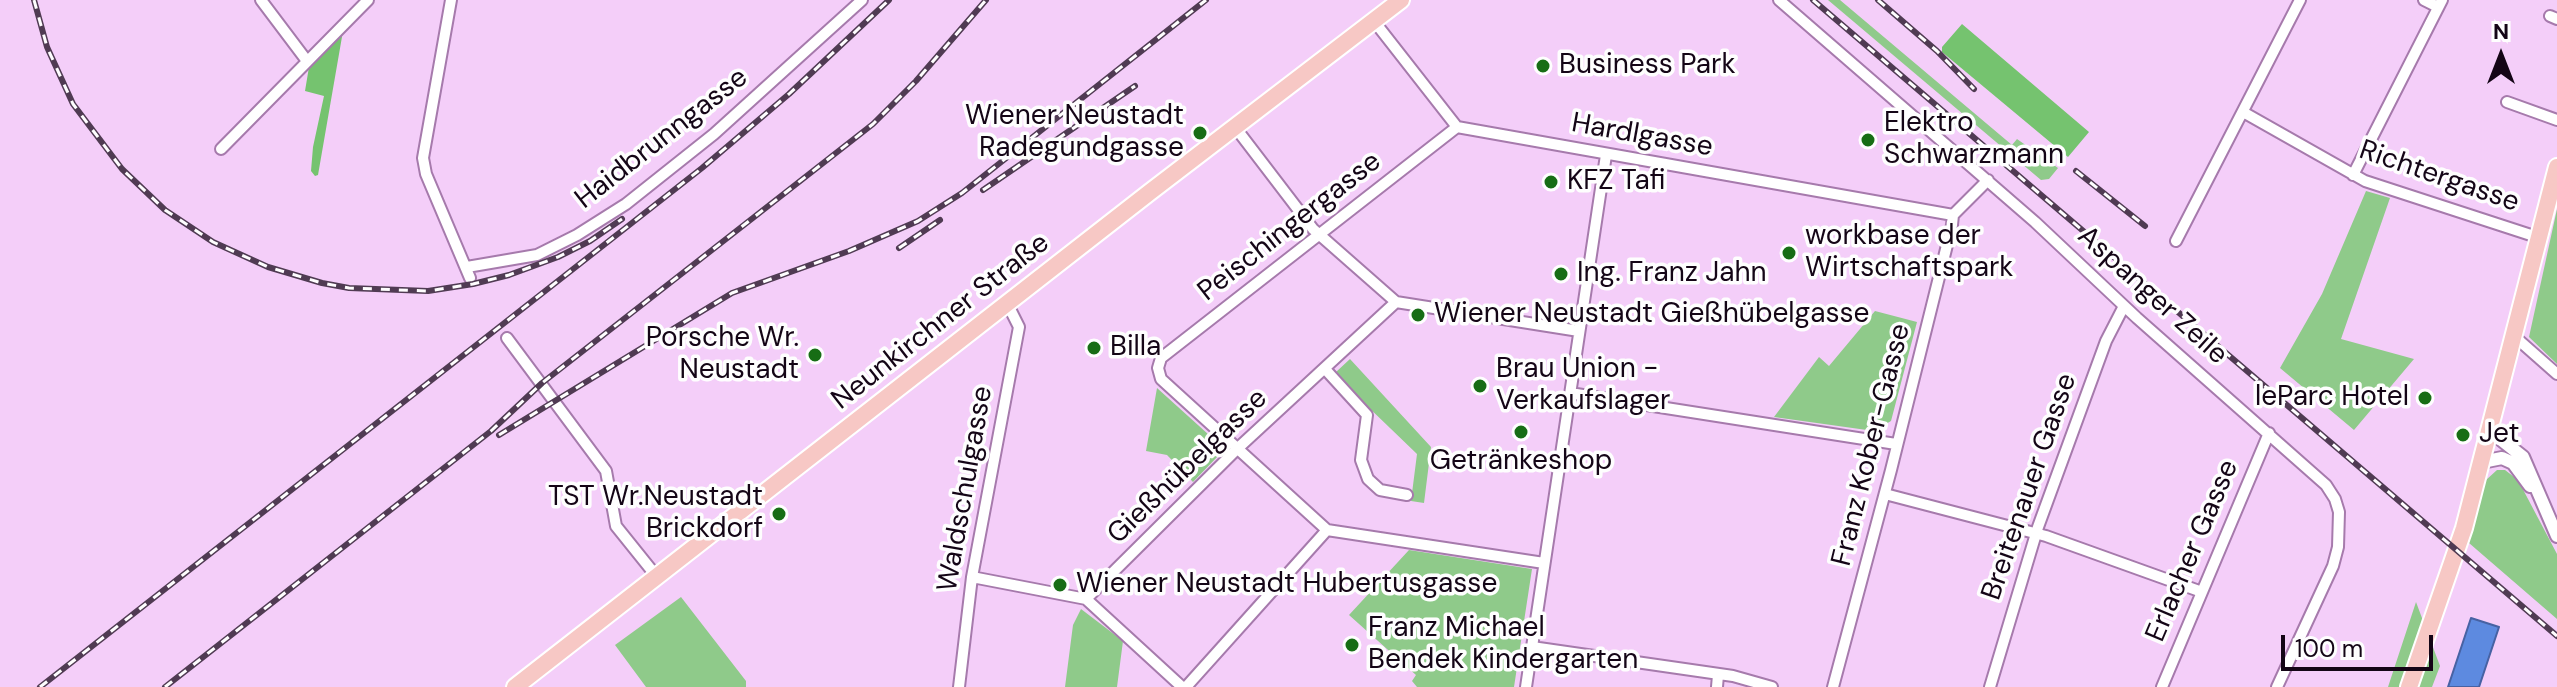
<!DOCTYPE html>
<meta charset="utf-8">
<style>
body{margin:0}
#map{position:relative;width:2557px;height:687px;overflow:hidden;background:#f4cef9;font-family:"DM Sans",sans-serif}
canvas{display:block}
.north{position:absolute;left:2461px;top:16px;width:80px;height:80px;-webkit-text-stroke:6px #fefefe;paint-order:stroke;rotate:0deg;font-size:22px;font-weight:700;line-height:32px;text-align:center;color:#140516}
.north::after{content:'';display:block;margin:auto;width:28px;height:36px;background:#140516;clip-path:polygon(50% 0,100% 100%,50% 72%,0 100%)}
.scale{position:absolute;left:2281px;top:635px;width:152px;height:36px;box-sizing:border-box;border:4px solid #140516;border-top:0;padding-left:10px;font-size:24px;line-height:28px;white-space:nowrap;color:#140516;-webkit-text-stroke:6px #fefefe;paint-order:stroke}
</style>
<div id="map">
<canvas width="2557" height="687"></canvas>
<div class="north">N</div>
<div class="scale">100 m</div>
</div>
<script>
const c = document.querySelector('canvas').getContext('2d');
c.lineJoin = 'round';
function fill(path, color) {
  c.fillStyle = color;
  c.fill(path, 'evenodd');
}
function poly(rows) {
  const path = new Path2D();
  for (const r of rows) {
    path.moveTo(r[0], r[1]);
    for (let i = 2; i < r.length; i += 2) path.lineTo(r[i], r[i + 1]);
  }
  return path;
}
function stroke(path, color, width, dash) {
  c.strokeStyle = color;
  c.lineWidth = width;
  c.lineCap = dash ? 'butt' : 'round';
  c.setLineDash(dash || []);
  c.stroke(path);
}
function write(font, color, halo, rows, align = 'center') {
  c.font = font + ' "DM Sans",sans-serif';
  c.lineWidth = 7;
  c.setLineDash([]);
  c.textBaseline = 'middle';
  c.strokeStyle = halo;
  c.fillStyle = color;
  for (const [text, x, y, turn = 0] of rows) {
    c.save();
    c.translate(x, y);
    c.rotate((+turn || 0) * Math.PI / 180);
    c.textAlign = isNaN(turn) ? turn : align;
    if (halo) c.strokeText(text, 0, 0);
    c.fillText(text, 0, 0);
    c.restore();
  }
}
fill(poly([
 [1828,0,1840,0,2012,145,2017,139,2058,168,2049,179,2041,180],
 [2366,191,2390,198,2341,339,2414,359,2354,430,2280,368,2322,294],
 [2557,209,2557,364,2529,337],
 [1875,311,1917,322,1891,421,1874,431,1774,417,1819,357,1829,366],
 [1350,359,1431,447,1424,503,1411,501,1417,454,1336,376,1336,372],
 [1157,388,1219,444,1220,454,1193,482,1167,455,1146,451],
 [2497,470,2505,470,2518,480,2557,554,2557,619,2469,543,2486,480],
 [1409,550,1532,569,1514,687,1417,687,1412,681,1416,675,1349,615],
 [681,597,746,681,746,687,646,687,615,645],
 [2416,602,2440,666,2432,687,2388,687],
 [1081,609,1123,641,1117,687,1065,687,1073,625]
]), '#8fca8a');
fill(poly([
 [1962,24,2089,132,2068,157,1942,52,1942,47],
 [343,31,318,175,315,176,311,171,313,147,324,96,305,91,309,67]
]), '#75c36f');
const water = poly([
 [2471,618,2499,627,2479,687,2448,687,2471,618]
]);
fill(water, '#5d8ae0');
stroke(water, '#4762a3', 2);
const minor = poly([
 [261,0,307,61],
 [451,0,423,158,426,174,470,278],
 [1779,0,2035,222,2137,318,2326,485,2335,499,2339,512,2338,547,2333,566,2277,687],
 [2424,0,2438,7],
 [2550,16,2557,19],
 [1374,21,1457,127,1953,215],
 [2507,102,2557,120],
 [2243,112,2365,181,2537,237],
 [1235,127,1313,229,1396,302,1579,331],
 [1457,127,1161,358,1158,368,1161,379,1327,530,1544,563],
 [221,149,368,0],
 [2353,175,2442,0],
 [2176,241,2300,0],
 [467,267,537,255,577,235,626,204,714,134,862,0],
 [2514,336,2557,374],
 [507,338,606,471,616,526,657,577],
 [1325,369,1367,415,1361,460,1368,479,1380,490,1407,495],
 [1570,393,1896,444],
 [1885,494,2046,536,2202,592],
 [972,577,1086,599,1182,687],
 [1086,599,1237,449,1396,302],
 [1532,647,1733,676,1772,687],
 [959,687,972,577,1019,327,1007,303],
 [1186,687,1327,530],
 [1526,687,1606,155],
 [1717,687,1718,675],
 [1833,687,1891,470,1952,225,1953,215,1988,180],
 [1990,687,2038,527,2106,341,2124,306],
 [2162,687,2269,433]
]);
const tertiary = poly([
 [2491,428,2494,434,2523,457,2557,536],
 [2482,462,2502,458,2513,463,2530,486]
]);
const primary = poly([
 [515,687,1150,192,1401,0],
 [2409,687,2464,528,2557,167]
]);
stroke(minor, '#a67aac', 14);
stroke(tertiary, '#a67aac', 16);
stroke(primary, '#fff', 20);
stroke(minor, '#fff', 10);
stroke(tertiary, '#fff', 12);
stroke(primary, '#f7c8c5', 16);
const rail = poly([
 [34,0,47,47,73,104,122,169,165,210,213,242,268,267,322,283,349,288,428,291,473,284,509,275,558,257,590,241,622,219],
 [1813,0,2557,636],
 [1878,0,1937,51,1974,89],
 [2076,171,2145,226],
 [983,190,1135,86],
 [899,248,940,220],
 [499,435,732,293,849,251,918,221,962,193,1206,0],
 [40,687,702,168,789,94,889,0],
 [165,687,491,431,542,383,873,124,916,81,986,0]
]);
stroke(rail, '#503b53', 6);
stroke(rail, '#fefefe', 3, [9]);
for (const [x, y, r, color] of [
 [1543,66,8,"#176d15"],
 [1200,133,8,"#176d15"],
 [1868,140,8,"#176d15"],
 [1551,182,8,"#176d15"],
 [1789,253,8,"#176d15"],
 [1561,274,8,"#176d15"],
 [1418,315,8,"#176d15"],
 [1094,348,8,"#176d15"],
 [815,355,8,"#176d15"],
 [1480,386,8,"#176d15"],
 [2425,398,8,"#176d15"],
 [1521,432,8,"#176d15"],
 [2463,435,8,"#176d15"],
 [779,514,8,"#176d15"],
 [1060,585,8,"#176d15"],
 [1352,645,8,"#176d15"]
]) {
  const dot = new Path2D();
  dot.arc(x, y, r, 0, 2 * Math.PI);
  c.fillStyle = color;
  c.fill(dot);
  stroke(dot, '#fefefe', 3);
}
write('28px', '#140516', '#fefefe', [
 ["Business Park",1559,66],
 ["Wiener Neustadt",1184,117,"right"],
 ["Radegundgasse",1184,149,"right"],
 ["Elektro",1884,124],
 ["Schwarzmann",1884,156],
 ["KFZ Tafi",1567,182],
 ["workbase der",1805,237],
 ["Wirtschaftspark",1805,269],
 ["Ing. Franz Jahn",1577,274],
 ["Wiener Neustadt Gießhübelgasse",1434,315],
 ["Porsche Wr.",799,339,"right"],
 ["Neustadt",799,371,"right"],
 ["Billa",1110,348],
 ["Brau Union -",1496,370],
 ["Verkaufslager",1496,402],
 ["leParc Hotel",2409,398,"right"],
 ["Jet",2479,435],
 ["Getränkeshop",1521,462,"center"],
 ["TST Wr.Neustadt",763,498,"right"],
 ["Brickdorf",763,530,"right"],
 ["Wiener Neustadt Hubertusgasse",1076,585],
 ["Franz Michael",1368,629],
 ["Bendek Kindergarten",1368,661]
], 'left');
write('28px', '#140516', '#fefefe', [
 ["Hardlgasse",1642,136,10],
 ["Haidbrunngasse",662,139,-38],
 ["Richtergasse",2439,177,19],
 ["Peischingergasse",1290,227,-38],
 ["Aspanger Zeile",2152,296,42],
 ["Neunkirchner Straße",941,322,-38],
 ["Franz Kober-Gasse",1872,445,-76],
 ["Gießhübelgasse",1188,467,-44],
 ["Breitenauer Gasse",2030,487,-71],
 ["Waldschulgasse",966,489,-80],
 ["Erlacher Gasse",2193,551,-67]
]);
</script>
